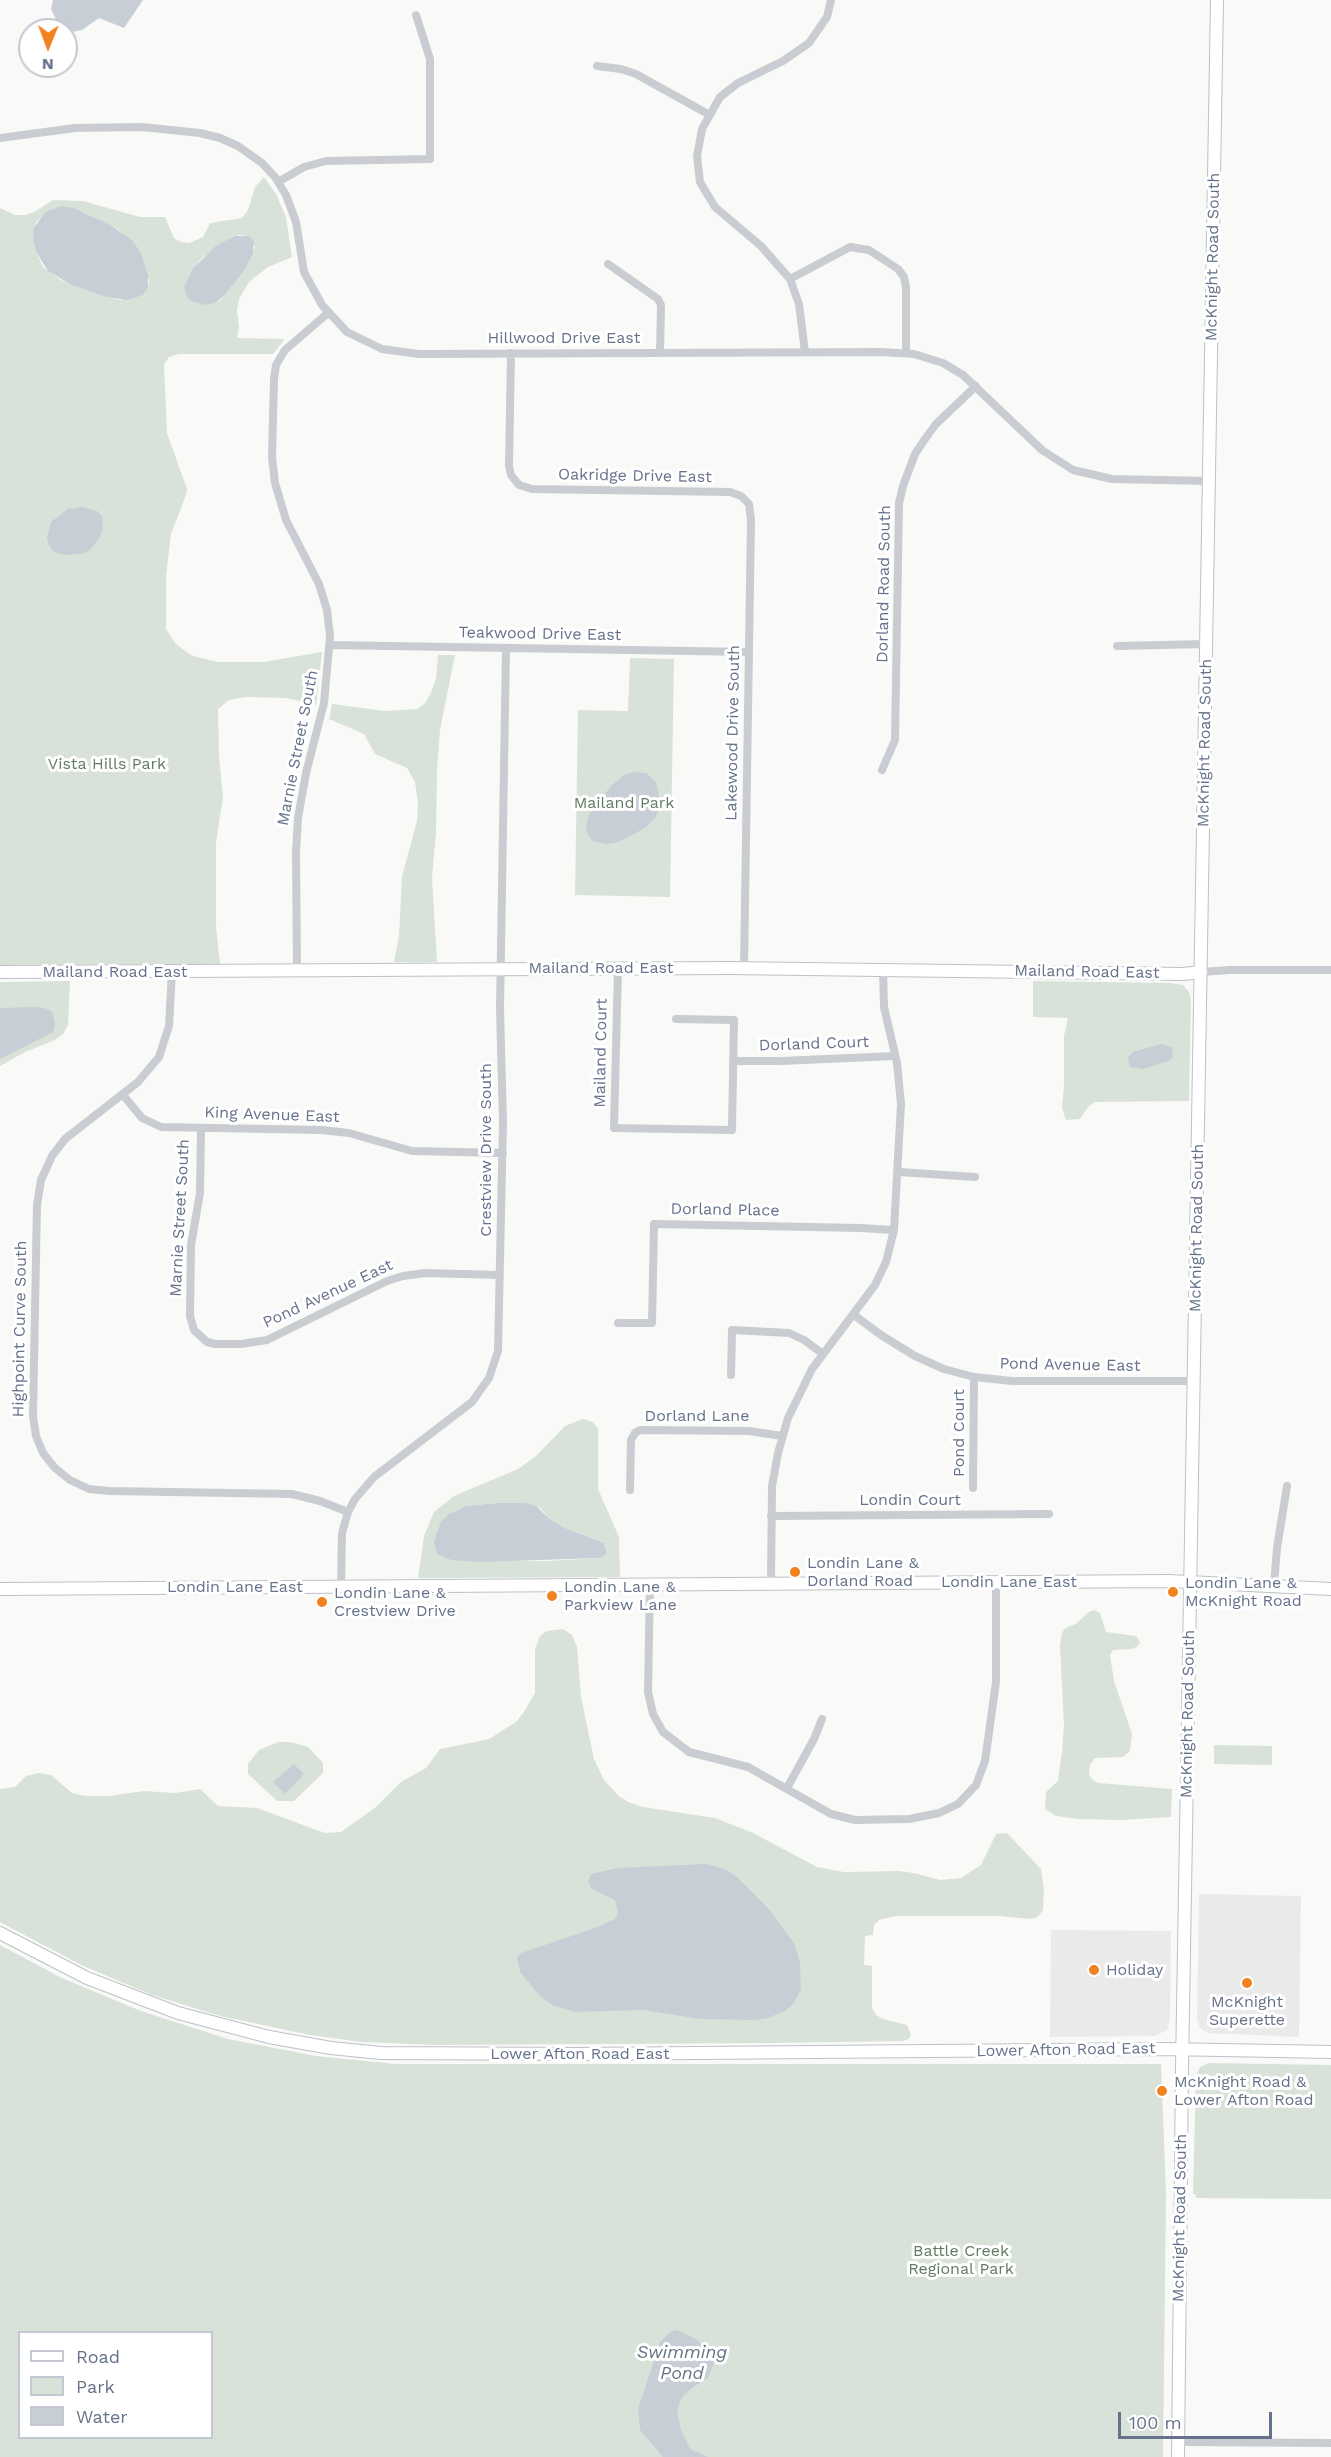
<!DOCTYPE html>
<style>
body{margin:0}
#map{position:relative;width:1331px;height:2457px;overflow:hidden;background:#f9faf7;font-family:"Work Sans",sans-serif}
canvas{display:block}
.legend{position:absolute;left:18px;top:2331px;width:195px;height:108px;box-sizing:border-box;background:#fff;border:2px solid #c2c7d1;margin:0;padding:8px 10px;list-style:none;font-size:18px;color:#66728b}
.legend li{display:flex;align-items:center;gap:12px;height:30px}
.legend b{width:30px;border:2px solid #c2c7d1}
.north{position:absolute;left:18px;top:18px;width:60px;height:60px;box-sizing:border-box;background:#fff;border:2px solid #c2c7d1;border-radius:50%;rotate:181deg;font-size:16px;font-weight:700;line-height:24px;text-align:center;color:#66728b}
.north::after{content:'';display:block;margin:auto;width:21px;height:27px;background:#f2811f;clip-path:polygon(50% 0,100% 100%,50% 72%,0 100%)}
.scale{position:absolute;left:1118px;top:2412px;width:154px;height:27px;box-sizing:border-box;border:3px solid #66728b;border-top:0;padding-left:8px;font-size:18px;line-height:21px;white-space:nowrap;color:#66728b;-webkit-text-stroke:4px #fff;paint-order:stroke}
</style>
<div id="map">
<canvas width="1331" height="2457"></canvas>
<ul class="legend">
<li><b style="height:8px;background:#fff"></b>Road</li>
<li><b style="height:16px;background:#d9e2d8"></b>Park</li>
<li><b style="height:16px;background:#c8ced6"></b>Water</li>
</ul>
<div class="north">N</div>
<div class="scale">100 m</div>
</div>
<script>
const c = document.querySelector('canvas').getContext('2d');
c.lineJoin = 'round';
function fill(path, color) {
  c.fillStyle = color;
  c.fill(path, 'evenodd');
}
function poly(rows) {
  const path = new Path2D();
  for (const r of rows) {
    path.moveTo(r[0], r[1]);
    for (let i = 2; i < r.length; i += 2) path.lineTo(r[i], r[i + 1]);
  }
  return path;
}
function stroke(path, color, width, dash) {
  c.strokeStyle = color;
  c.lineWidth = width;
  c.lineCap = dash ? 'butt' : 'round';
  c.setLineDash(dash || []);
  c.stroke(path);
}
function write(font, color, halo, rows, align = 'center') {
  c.font = font + ' "Work Sans",sans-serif';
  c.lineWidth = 6;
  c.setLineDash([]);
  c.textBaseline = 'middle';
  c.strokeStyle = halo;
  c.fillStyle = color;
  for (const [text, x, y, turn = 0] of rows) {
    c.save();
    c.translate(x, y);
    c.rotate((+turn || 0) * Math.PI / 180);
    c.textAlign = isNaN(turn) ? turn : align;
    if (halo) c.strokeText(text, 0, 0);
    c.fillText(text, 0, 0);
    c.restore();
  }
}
fill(poly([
 [1199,1894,1301,1896,1299,2037,1208,2033,1200,2028,1197,2019],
 [1051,1930,1171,1931,1170,2019,1167,2030,1155,2036,1050,2037]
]), '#eaeaea');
fill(poly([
 [264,177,276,194,286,217,292,257,268,267,249,282,239,299,237,311,239,327,237,338,285,339,273,354,179,354,169,357,164,364,167,433,187,489,186,495,171,534,166,577,166,629,175,643,185,651,193,656,218,662,263,662,322,652,316,705,286,698,247,697,229,700,218,709,219,756,223,797,216,843,216,927,220,964,0,965,0,208,15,215,25,215,34,212,53,200,83,201,140,217,165,217,174,238,181,242,189,243,203,237,210,223,242,218,248,210,255,187],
 [81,211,119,230,149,279,148,288,121,300,106,297,61,280,43,267,36,252,33,240,36,223,44,213],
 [240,235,249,236,255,247,244,271,224,296,219,301,184,287,193,268,202,258,235,236],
 [438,655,455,655,440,730,437,770,436,833,432,877,437,962,394,962,399,936,402,877,417,821,418,803,415,782,407,768,375,754,364,734,329,719,332,704,385,711,417,709,425,703,431,693,436,679],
 [630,658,674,659,670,897,575,895,578,710,628,711],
 [70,981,68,1025,63,1034,55,1040,25,1052,0,1066,0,982],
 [1033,981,1171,983,1183,985,1189,992,1191,999,1189,1101,1095,1102,1089,1106,1080,1119,1066,1120,1062,1108,1064,1087,1064,1036,1068,1018,1033,1017],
 [583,1419,593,1422,598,1429,598,1489,619,1537,620,1577,418,1578,424,1536,434,1512,454,1496,518,1469,535,1457,565,1426],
 [497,1503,526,1503,540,1508,550,1519,565,1528,604,1543,607,1554,600,1558,546,1561,451,1560,435,1539,438,1528,454,1511,466,1506],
 [1094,1610,1100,1613,1106,1632,1136,1636,1140,1642,1138,1646,1132,1649,1113,1650,1110,1655,1114,1681,1132,1734,1130,1751,1123,1757,1095,1758,1090,1765,1089,1775,1094,1781,1099,1783,1172,1789,1171,1817,1122,1820,1077,1819,1056,1816,1045,1809,1046,1792,1058,1781,1062,1752,1064,1726,1060,1646,1062,1633,1064,1629,1077,1623,1089,1612],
 [563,1629,572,1635,577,1647,581,1697,594,1759,604,1780,619,1796,628,1802,643,1807,715,1818,751,1832,817,1867,844,1872,898,1871,914,1873,940,1880,961,1878,981,1865,996,1834,1007,1833,1041,1869,1044,1890,1043,1910,1038,1917,1031,1919,998,1916,895,1916,879,1920,874,1925,873,1935,865,1936,864,1965,872,1966,872,2008,876,2015,883,2019,907,2025,911,2035,909,2039,903,2041,774,2043,435,2045,362,2042,310,2035,220,2016,152,1995,81,1965,0,1922,0,1789,15,1787,26,1776,38,1773,51,1775,72,1793,85,1796,108,1796,144,1791,175,1793,200,1789,218,1806,257,1808,325,1833,341,1832,376,1807,401,1782,426,1768,440,1749,489,1739,516,1722,524,1712,535,1693,535,1649,540,1636,547,1631],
 [278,1742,290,1742,308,1747,323,1763,323,1773,294,1801,277,1801,248,1774,248,1764,259,1750],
 [1214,1745,1272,1746,1272,1765,1214,1764],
 [0,1945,62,1978,141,2011,228,2039,316,2056,395,2064,1161,2064,1166,2194,1163,2457,0,2457],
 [20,2332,212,2332,212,2438,20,2438],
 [1209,2063,1331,2065,1331,2199,1196,2198,1196,2195,1193,2194,1196,2076,1200,2067]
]), '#d9e2d8');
fill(poly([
 [53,0,143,0,124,28,99,18,82,30,66,33,66,30,61,30,51,9],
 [61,206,74,208,110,225,132,240,141,253,148,275,148,288,143,295,127,300,106,297,70,284,48,271,36,252,33,240,34,228,44,213],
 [235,236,249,236,254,241,253,253,244,271,224,296,215,303,203,305,188,299,184,287,193,268,217,245],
 [82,507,97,511,102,516,103,528,99,539,90,550,81,554,65,555,54,552,49,545,47,538,51,522,68,509],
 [633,772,646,773,656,782,660,801,656,817,645,828,619,842,606,844,592,841,586,831,587,820,590,813,611,786,624,775],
 [37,1007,48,1009,53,1013,55,1025,53,1032,0,1059,0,1008],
 [1161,1044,1172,1047,1173,1056,1171,1060,1143,1069,1130,1067,1128,1057,1133,1052],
 [497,1503,526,1503,536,1506,550,1519,565,1528,604,1543,607,1554,600,1558,479,1562,451,1560,437,1554,434,1543,436,1534,441,1522,449,1514,466,1506],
 [294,1764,304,1774,285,1794,273,1782],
 [705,1864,725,1869,737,1877,768,1908,794,1943,800,1962,801,1989,794,2003,785,2011,768,2018,756,2020,701,2019,642,2010,575,2012,552,2005,540,1996,520,1972,517,1958,521,1953,598,1927,615,1919,618,1913,615,1900,592,1889,588,1882,591,1874,617,1868],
 [676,2330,696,2339,715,2360,708,2378,692,2388,682,2397,677,2410,681,2430,690,2449,708,2457,663,2457,640,2430,638,2409,660,2342,670,2332]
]), '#c8ced6');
const secondary = poly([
 [0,972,729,968,1183,974,1201,972],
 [0,1589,1168,1581,1331,1589],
 [0,1933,87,1978,178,2013,269,2037,331,2048,381,2053,580,2054,1166,2049,1331,2052],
 [1178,2457,1182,2068,1217,0]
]);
stroke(secondary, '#bdc0c7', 14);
stroke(poly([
 [597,66,621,69,636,74,708,114],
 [0,138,75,128,142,127,200,133,220,138,238,146,262,163,275,177,286,195,296,222,304,272,322,305,347,332,382,349,419,354,882,352,914,354,943,363,963,375,1042,450,1073,470,1112,479,1209,481],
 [278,182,304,167,326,161,430,159,430,59,416,15],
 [608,264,658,299,661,305,660,353],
 [790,279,850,247,869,250,898,269,904,277,906,287,906,352],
 [805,352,799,304,790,279,761,246,715,207,700,182,697,156,702,129,720,97,738,83,783,61,809,43,827,17,831,0],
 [511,353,509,466,511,475,519,485,532,489,730,492,741,496,749,504,751,520,744,968],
 [330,645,749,652],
 [1117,646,1206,644],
 [882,770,895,740,899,503,903,486,915,454,925,439,936,424,976,386],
 [618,969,614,1128,732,1130,734,1020,676,1019],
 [172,971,169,1026,159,1057,138,1082,65,1139,52,1156,41,1180,37,1205,33,1416,36,1436,43,1453,55,1468,70,1480,89,1489,109,1491,292,1494,320,1501,348,1512],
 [297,971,296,852,298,818,306,773,324,703,330,636,327,610,319,584,286,520,275,483,272,457,274,379,276,365,285,350,328,313],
 [1201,972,1230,970,1331,970],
 [733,1061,781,1061,895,1056],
 [123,1095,142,1118,161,1127,321,1130,349,1133,412,1151,503,1153],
 [201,1128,200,1193,191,1245,190,1316,194,1330,207,1342,215,1344,241,1344,267,1340,387,1281,403,1276,425,1273,500,1275],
 [899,1172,975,1177],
 [854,1315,881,1335,915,1356,944,1369,974,1377,1012,1381,1194,1381],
 [618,1323,652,1323,654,1224,861,1228,894,1230],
 [731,1375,732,1330,789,1333,804,1340,823,1354],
 [973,1488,974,1377],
 [630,1490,631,1440,635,1433,640,1430,749,1431,782,1436],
 [771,1516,1049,1514],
 [771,1583,772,1486,778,1453,788,1418,812,1369,875,1285,886,1262,894,1230,901,1104,897,1063,884,1007,883,969],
 [650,1584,648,1692,653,1714,663,1732,689,1752,748,1767,831,1814,855,1820,909,1819,939,1813,958,1804,976,1785,985,1761,996,1682,996,1582],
 [1274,1585,1277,1548,1287,1486],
 [341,1586,342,1533,348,1512,355,1499,374,1477,472,1402,489,1378,498,1351,503,1122,500,1008,506,648],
 [787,1788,814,1739,822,1719],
 [1178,2442,1331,2443]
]), '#c9ccd1', 8);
stroke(secondary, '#fff', 12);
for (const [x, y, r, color] of [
 [795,1572,6,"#f2811f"],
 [1173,1592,6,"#f2811f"],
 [552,1596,6,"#f2811f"],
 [322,1602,6,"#f2811f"],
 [1094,1970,6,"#f2811f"],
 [1247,1983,6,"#f2811f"],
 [1162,2091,6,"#f2811f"]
]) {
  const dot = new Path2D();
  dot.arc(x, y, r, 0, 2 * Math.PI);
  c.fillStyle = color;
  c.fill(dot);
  stroke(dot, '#fff', 2);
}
write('16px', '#66728b', '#fff', [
 ["McKnight Road South",1213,257,-89],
 ["Hillwood Drive East",564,338],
 ["Oakridge Drive East",635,476,1],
 ["Dorland Road South",884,584,-89],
 ["Teakwood Drive East",540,634,1],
 ["Lakewood Drive South",733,733,-89],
 ["McKnight Road South",1205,743,-89],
 ["Marnie Street South",298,748,-79],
 ["Mailand Road East",601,968],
 ["Mailand Road East",115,972],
 ["Mailand Road East",1087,972,1],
 ["Dorland Court",814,1044,-2],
 ["Mailand Court",601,1053,-89],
 ["King Avenue East",272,1115,2],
 ["Crestview Drive South",486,1150,-90],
 ["Dorland Place",725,1210,1],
 ["Marnie Street South",180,1218,-87],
 ["McKnight Road South",1197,1228,-89],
 ["Pond Avenue East",328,1294,-25],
 ["Highpoint Curve South",20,1329,-89],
 ["Pond Avenue East",1070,1365,1],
 ["Dorland Lane",697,1416],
 ["Pond Court",959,1433,-90],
 ["Londin Court",910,1500],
 ["Londin Lane East",1009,1582],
 ["Londin Lane East",235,1587],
 ["McKnight Road South",1188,1714,-89],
 ["Lower Afton Road East",1066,2050,-1],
 ["Lower Afton Road East",580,2054],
 ["McKnight Road South",1180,2218,-89]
]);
write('16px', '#627b62', '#fff', [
 ["Vista Hills Park",107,764],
 ["Mailand Park",624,803],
 ["Battle Creek",961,2251],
 ["Regional Park",961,2269]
]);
write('16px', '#66728b', '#fff', [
 ["Londin Lane &",807,1563],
 ["Dorland Road",807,1581],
 ["Londin Lane &",1185,1583],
 ["McKnight Road",1185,1601],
 ["Londin Lane &",564,1587],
 ["Parkview Lane",564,1605],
 ["Londin Lane &",334,1593],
 ["Crestview Drive",334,1611],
 ["Holiday",1106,1970],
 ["McKnight",1247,2002,"center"],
 ["Superette",1247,2020,"center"],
 ["McKnight Road &",1174,2082],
 ["Lower Afton Road",1174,2100]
], 'left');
write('italic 18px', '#627385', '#fff', [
 ["Swimming",682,2353],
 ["Pond",682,2374]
]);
</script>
